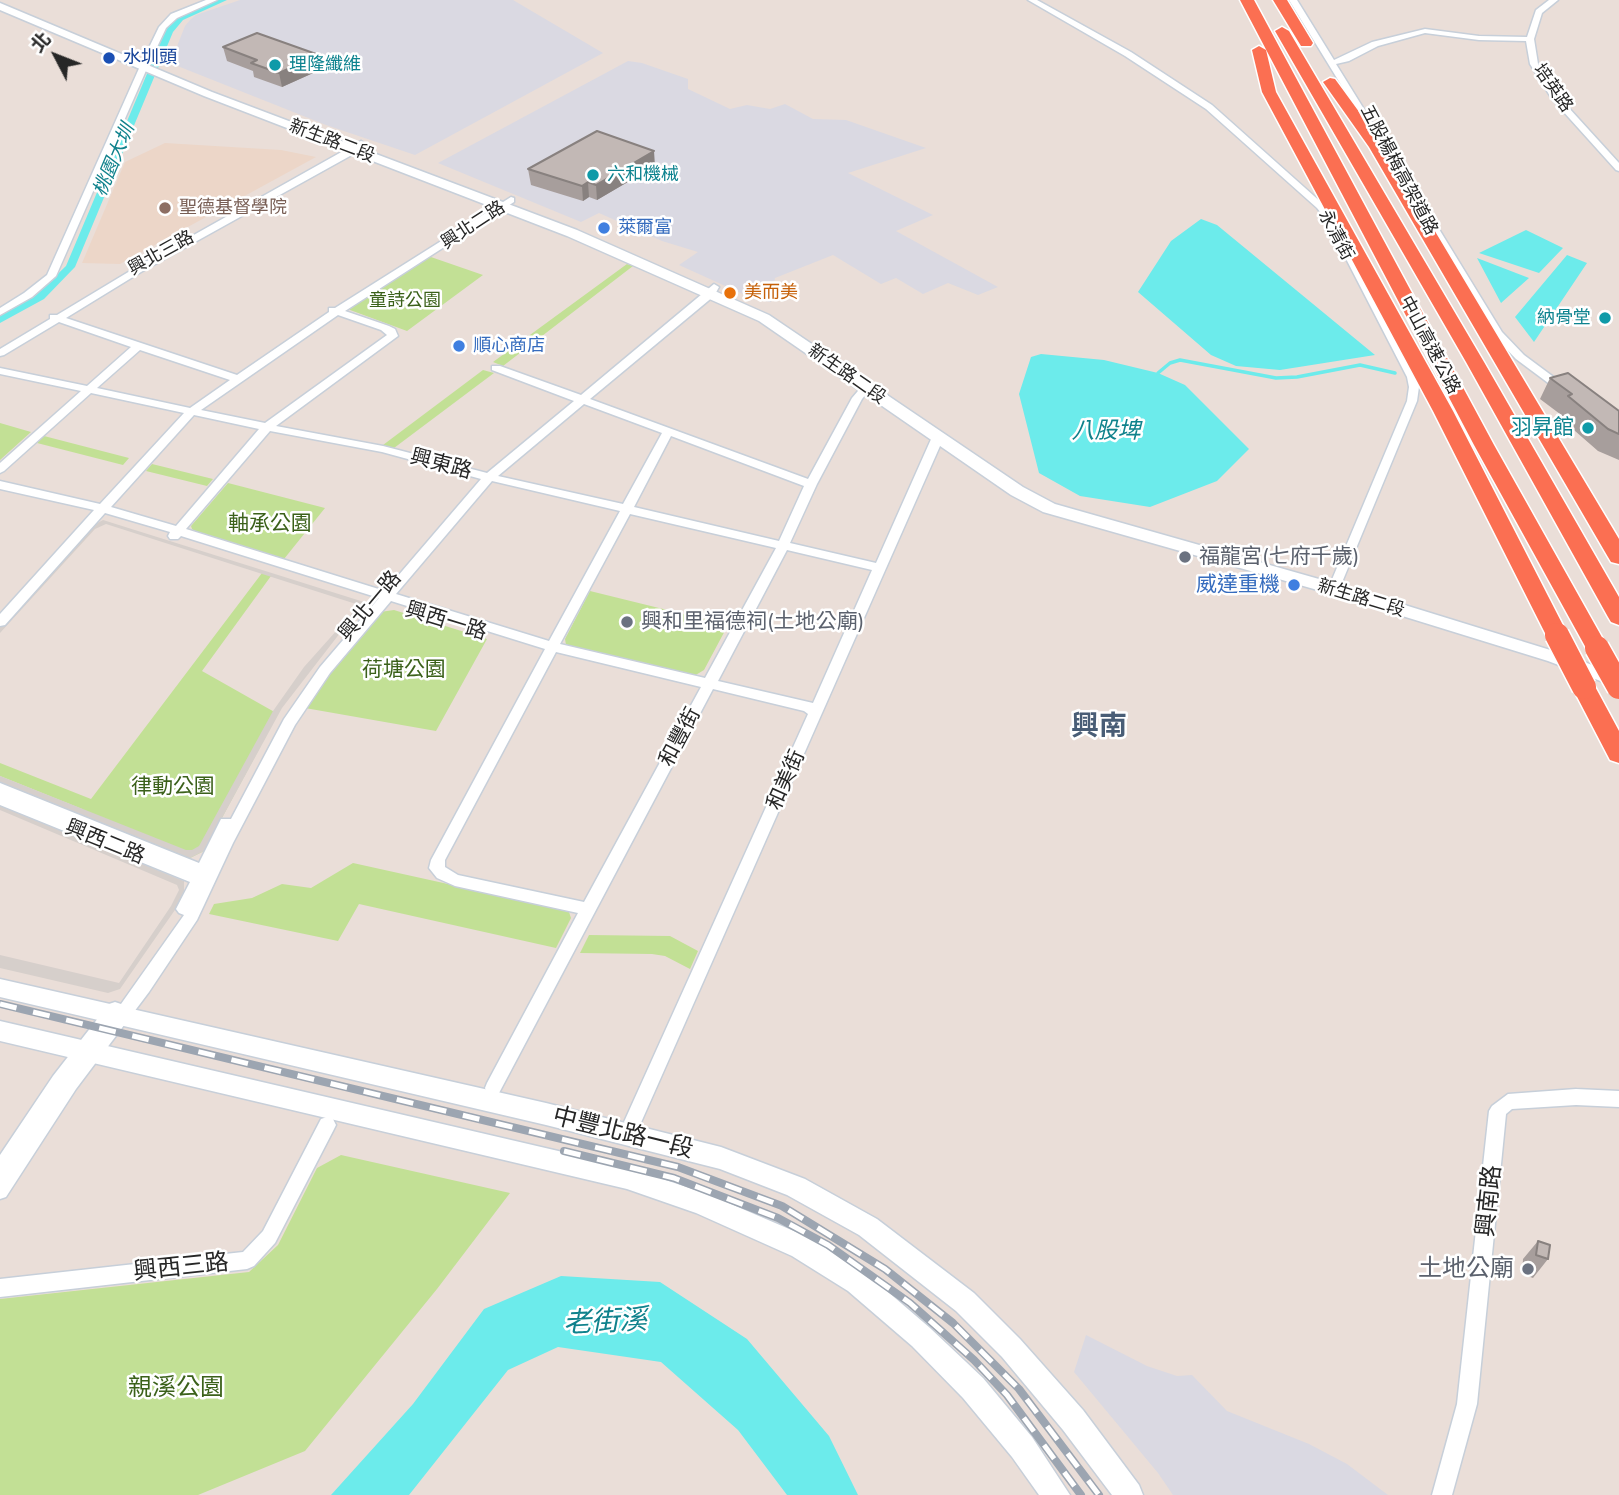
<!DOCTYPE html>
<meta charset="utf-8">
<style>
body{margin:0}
#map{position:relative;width:1619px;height:1495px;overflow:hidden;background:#eaded8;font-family:Mulish,"Noto Sans TC",sans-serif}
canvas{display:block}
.north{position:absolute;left:21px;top:21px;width:70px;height:70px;-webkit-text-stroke:5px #fff;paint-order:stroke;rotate:312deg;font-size:19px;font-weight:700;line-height:28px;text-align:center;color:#272727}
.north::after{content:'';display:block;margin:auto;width:24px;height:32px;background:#272727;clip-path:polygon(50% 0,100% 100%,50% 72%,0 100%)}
</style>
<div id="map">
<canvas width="1619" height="1495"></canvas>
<div class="north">北</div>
</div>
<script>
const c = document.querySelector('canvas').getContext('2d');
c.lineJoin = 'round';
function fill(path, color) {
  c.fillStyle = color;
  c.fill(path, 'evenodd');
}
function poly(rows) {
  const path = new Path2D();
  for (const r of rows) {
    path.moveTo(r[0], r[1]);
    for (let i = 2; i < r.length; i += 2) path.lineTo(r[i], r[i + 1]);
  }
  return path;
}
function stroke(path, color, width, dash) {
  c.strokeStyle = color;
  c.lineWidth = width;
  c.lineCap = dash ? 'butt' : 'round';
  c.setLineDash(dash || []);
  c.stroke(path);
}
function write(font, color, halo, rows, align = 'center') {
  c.font = font + ' Mulish,"Noto Sans TC",sans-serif';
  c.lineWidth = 5;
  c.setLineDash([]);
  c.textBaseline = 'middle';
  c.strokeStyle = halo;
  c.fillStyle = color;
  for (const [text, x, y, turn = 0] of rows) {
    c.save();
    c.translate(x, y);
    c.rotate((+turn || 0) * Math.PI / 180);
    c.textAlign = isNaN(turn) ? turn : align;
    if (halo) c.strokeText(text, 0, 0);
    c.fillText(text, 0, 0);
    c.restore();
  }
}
fill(poly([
 [240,0,513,0,603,53,415,155,326,125,175,65,172,59,185,26,190,20,196,15],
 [628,61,642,63,688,79,688,89,730,109,747,105,770,109,785,104,813,119,846,120,926,148,848,173,933,215,896,231,998,287,978,295,948,283,923,294,896,278,881,284,833,255,775,278,771,302,754,299,679,265,698,252,662,241,599,213,581,222,438,163],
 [1086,1335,1147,1366,1177,1376,1192,1375,1227,1411,1309,1444,1347,1464,1388,1495,1173,1495,1158,1473,1074,1372]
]), '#dad9e2');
fill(poly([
 [165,143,281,150,316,157,120,264,82,263,125,162]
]), '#ecd6c8');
fill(poly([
 [428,256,483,275,407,331,350,310,350,307],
 [627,264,633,266,503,366,493,362],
 [483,370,494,373,394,448,383,445],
 [0,423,31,432,0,460],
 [44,436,129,458,123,465,37,443],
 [152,464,213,479,207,486,146,471],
 [228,483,325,508,284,559,197,533,192,529,191,526],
 [262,573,271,576,202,671,278,714,204,851,190,858,79,814,82,809,0,776,0,763,91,799],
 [590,591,728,625,704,670,694,676,570,648,566,645,565,639],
 [394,610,487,639,436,731,305,708,330,673,380,612],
 [353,863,561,909,569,912,571,918,556,948,359,904,338,941,209,914,214,904,252,898,282,884,311,888],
 [589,935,670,936,698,951,690,969,665,956,652,954,580,953],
 [341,1155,510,1193,437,1289,305,1451,198,1495,0,1495,0,1299,249,1272,278,1245,317,1168]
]), '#c2e095');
fill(poly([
 [103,520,364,602,282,708,204,851,190,858,0,783,0,776,186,850,192,850,199,846,273,711,304,667,354,611,356,604,106,524,95,529,0,633,0,626,92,526],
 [0,805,184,881,184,891,177,907,120,989,108,993,0,968,0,955,119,983,171,906,179,890,177,885,0,810]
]), '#d6cfcb');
fill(poly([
 [1201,219,1217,225,1375,355,1280,370,1236,366,1211,355,1138,292,1171,241],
 [1526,230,1563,248,1539,273,1479,253],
 [1567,255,1587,263,1534,342,1515,317],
 [1477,258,1529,278,1501,303],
 [1041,354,1104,360,1158,373,1185,385,1249,449,1217,481,1150,507,1080,496,1039,473,1019,394,1031,357],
 [561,1276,660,1282,747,1339,829,1436,858,1495,787,1495,738,1430,661,1362,558,1347,508,1370,409,1495,331,1495,413,1404,484,1309]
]), '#6cebeb');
stroke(poly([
 [1158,373,1170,363,1180,360,1276,378,1297,377,1360,365,1395,373]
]), '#6cebeb', 3.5);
fill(poly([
 [217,0,227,0,183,20,173,32,75,267,44,299,0,323,0,316,36,295,66,266,165,31,177,16,217,0]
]), '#6cebeb');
const minor = poly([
 [206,0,217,0,177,18,166,28,150,62,144,62,143,60,159,27,171,14,206,0],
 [1028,0,1037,0,1131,52,1212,105,1323,204,1334,217,1417,377,1419,387,1417,401,1338,592,1334,593,1328,589,1407,401,1409,387,1407,377,1325,218,1317,208,1206,109,1125,56,1028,0],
 [1289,0,1297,0,1334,60,1372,42,1425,29,1479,36,1527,37,1536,10,1549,0,1558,0,1542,13,1534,39,1538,64,1558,96,1619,163,1619,171,1616,170,1552,99,1530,64,1526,41,1479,40,1425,33,1378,46,1349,61,1336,64,1388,148,1381,150,1289,0],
 [141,64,148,66,56,276,32,297,0,315,0,308,24,293,47,275,141,64],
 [361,141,365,144,359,151,141,272,66,318,237,375,329,312,329,308,335,308,511,197,514,198,514,202,345,311,389,326,395,329,398,336,276,426,383,446,487,473,574,401,492,370,492,366,500,366,581,395,714,284,719,287,714,296,590,399,808,479,852,398,863,385,871,385,872,387,862,399,817,484,790,543,876,563,932,437,938,434,944,437,639,1127,633,1130,627,1127,624,1122,808,714,804,711,713,689,499,1093,493,1096,487,1093,485,1088,487,1083,578,913,455,886,437,878,429,868,431,860,545,649,391,601,330,673,295,725,233,843,197,920,149,992,76,1089,6,1197,0,1199,0,1155,53,1076,109,1004,115,1002,121,1004,184,915,179,913,176,909,190,882,0,805,0,783,199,863,221,819,231,819,284,719,320,667,379,598,181,536,178,539,170,539,168,536,170,532,105,513,5,625,0,626,0,614,94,510,0,489,0,481,100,504,184,413,91,393,4,471,0,473,0,463,81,391,0,374,0,368,87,386,131,347,59,322,4,355,0,356,0,349,50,319,50,315,57,315,135,268,361,141],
 [338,315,381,330,387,335,265,423,201,410,338,315],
 [140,350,230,380,190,408,97,388,140,350],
 [584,404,662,433,623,504,498,476,584,404],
 [194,415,259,429,176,526,111,507,194,415],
 [270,431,382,452,481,479,385,591,186,529,270,431],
 [671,436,804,486,779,541,634,507,671,436],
 [492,481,620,511,549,641,396,594,492,481],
 [630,514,776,548,705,678,560,644,630,514],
 [787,550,872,570,813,703,718,681,787,550],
 [556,652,701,687,584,902,458,875,445,867,445,860,556,652],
 [1401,178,1409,180,1502,332,1524,355,1567,387,1567,391,1559,391,1516,359,1494,336,1399,180,1401,178],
 [1576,1089,1619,1091,1619,1107,1576,1105,1512,1109,1506,1114,1477,1404,1452,1495,1432,1495,1457,1404,1489,1111,1492,1106,1508,1094,1576,1089],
 [327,1117,333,1119,336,1125,333,1131,275,1243,254,1266,247,1269,0,1297,0,1279,243,1252,263,1231,321,1119,327,1117]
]);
const secondary = poly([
 [0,3,212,92,577,230,769,315,1023,487,1055,504,1340,585,1560,653,1619,675,1619,688,1548,661,1328,593,1043,512,1011,495,759,321,567,236,204,96,0,10,0,3],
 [0,979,546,1103,721,1147,805,1179,877,1219,974,1293,1020,1339,1083,1410,1139,1485,1143,1495,1112,1495,1063,1430,1002,1357,956,1311,859,1235,787,1195,720,1169,546,1125,0,997,0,979],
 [0,1021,627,1167,710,1195,810,1238,866,1273,930,1328,983,1378,1032,1437,1070,1495,1039,1495,1012,1457,963,1398,912,1346,848,1291,792,1256,696,1213,627,1189,0,1041,0,1021]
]);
const motorway = poly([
 [1240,0,1254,0,1494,445,1608,648,1605,654,1597,656,1589,654,1586,648,1474,445,1240,0],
 [1273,0,1287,0,1313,43,1311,46,1301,46,1273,0],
 [1282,27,1289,31,1484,362,1619,597,1619,625,1611,622,1608,617,1466,362,1275,31,1282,27],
 [1259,46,1266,50,1276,92,1453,411,1568,635,1565,640,1557,643,1549,640,1546,635,1433,411,1262,92,1252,50,1259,46],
 [1330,78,1335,79,1384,146,1619,539,1619,564,1611,562,1608,557,1369,147,1323,82,1330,78],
 [1584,679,1592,681,1619,731,1619,763,1610,760,1572,687,1576,681,1584,679]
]);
stroke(minor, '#c7cfd9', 3);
stroke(secondary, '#c7cfd9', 3);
stroke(motorway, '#fff', 3);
fill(minor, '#fff');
fill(secondary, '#fff');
fill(motorway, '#fb6f52');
const rail = poly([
 [0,1004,678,1167,782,1206,885,1269,953,1323,1019,1389,1099,1495],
 [564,1151,674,1178,778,1218,828,1245,910,1303,974,1360,1007,1395,1081,1495]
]);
stroke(rail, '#9ca5b1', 8);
stroke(rail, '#fff', 5, [17]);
const motorwayBridge = poly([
 [1557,635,1584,687],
 [1597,648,1619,687]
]);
stroke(motorwayBridge, '#fff', 27, []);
stroke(motorwayBridge, '#fb6f52', 24);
fill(poly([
 [223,47,319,55,322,69,282,87,254,77,253,71,227,61],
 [655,166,597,200,589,197,583,201,531,185,528,169],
 [1550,378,1619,411,1619,460,1598,451,1559,417,1560,414,1540,399],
 [1538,1241,1548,1259,1533,1278,1522,1274,1523,1259]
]), '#a79e9c');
fill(poly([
 [319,55,322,69,282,87,279,73],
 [654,151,655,166,597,200,596,185],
 [588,182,589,197,583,201,582,186]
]), '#88817f');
const building = poly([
 [257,33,319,55,279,73,251,63,257,60,223,47,257,33],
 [597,131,654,151,596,185,588,182,582,186,528,169,597,131],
 [1568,373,1619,411,1619,434,1608,429,1568,396,1572,394,1550,378,1568,373],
 [1538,1241,1550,1245,1548,1259,1536,1255,1538,1241]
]);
fill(building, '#c2b8b5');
stroke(building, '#88817f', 2);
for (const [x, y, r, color] of [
 [109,58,7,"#1a4fb4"],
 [275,65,7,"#0f9aa8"],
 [593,175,7,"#0f9aa8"],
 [165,208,7,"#8d6e63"],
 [604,228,7,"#3f7fe0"],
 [730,293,7,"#e8710a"],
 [1605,318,7,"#0f9aa8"],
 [459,346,7,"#3f7fe0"],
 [1588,428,7,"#0f9aa8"],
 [1185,557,7,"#6b7280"],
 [1294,585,7,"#3f7fe0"],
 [627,622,7,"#6b7280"],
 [1528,1269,7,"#6b7280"]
]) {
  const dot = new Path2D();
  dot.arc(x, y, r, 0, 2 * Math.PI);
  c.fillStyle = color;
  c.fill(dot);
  stroke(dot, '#fff', 2.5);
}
write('18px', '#164399', '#fff', [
 ["水圳頭",123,58]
], 'left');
write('18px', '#0d838f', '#fff', [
 ["理隆纖維",289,65],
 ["六和機械",607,175],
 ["納骨堂",1591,318,"right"]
], 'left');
write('18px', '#272727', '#fff', [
 ["培英路",1553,88,55],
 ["新生路二段",332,141,21],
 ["五股楊梅高架道路",1399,170,62],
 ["興北二路",473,225,-33],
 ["永清街",1336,235,62],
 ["興北三路",161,253,-29],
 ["中山高速公路",1430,345,62],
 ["新生路二段",847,374,35],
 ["新生路二段",1361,598,17]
]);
write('18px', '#785e54', '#fff', [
 ["聖德基督學院",179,208]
], 'left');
write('18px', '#366cbe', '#fff', [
 ["萊爾富",618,228],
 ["順心商店",473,346]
], 'left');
write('18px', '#c56008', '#fff', [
 ["美而美",744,293]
], 'left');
write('18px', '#3b611a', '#fff', [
 ["童詩公園",405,301]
]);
write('italic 19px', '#0f828c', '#fff', [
 ["桃園大圳",114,160,-67]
]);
write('21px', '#0d838f', '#fff', [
 ["羽昇館",1574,428]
], 'right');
write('21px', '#272727', '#fff', [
 ["興東路",441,464,15],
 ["興北一路",370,606,-50],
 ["興西一路",446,621,17],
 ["和豐街",680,737,-62],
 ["和美街",786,780,-66],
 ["興西二路",105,842,22]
]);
write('21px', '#3b611a', '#fff', [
 ["軸承公園",270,524],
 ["荷塘公園",404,670],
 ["律動公園",173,787]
]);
write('21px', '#5b616d', '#fff', [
 ["福龍宮(七府千歲)",1199,557],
 ["興和里福德祠(土地公廟)",641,622]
], 'left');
write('21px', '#366cbe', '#fff', [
 ["威達重機",1280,585]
], 'right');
write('italic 23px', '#0f828c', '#fff', [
 ["八股埤",1106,431]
]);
write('24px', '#272727', '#fff', [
 ["中豐北路一段",623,1133,14],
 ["興南路",1489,1201,-84],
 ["興西三路",181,1267,-6]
]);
write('24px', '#5b616d', '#fff', [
 ["土地公廟",1514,1269]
], 'right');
write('24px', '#3b611a', '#fff', [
 ["親溪公園",176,1388]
]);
write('bold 28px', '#495d76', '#fff', [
 ["興南",1099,727]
]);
write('italic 28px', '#0f828c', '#fff', [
 ["老街溪",605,1322,-3]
]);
</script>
